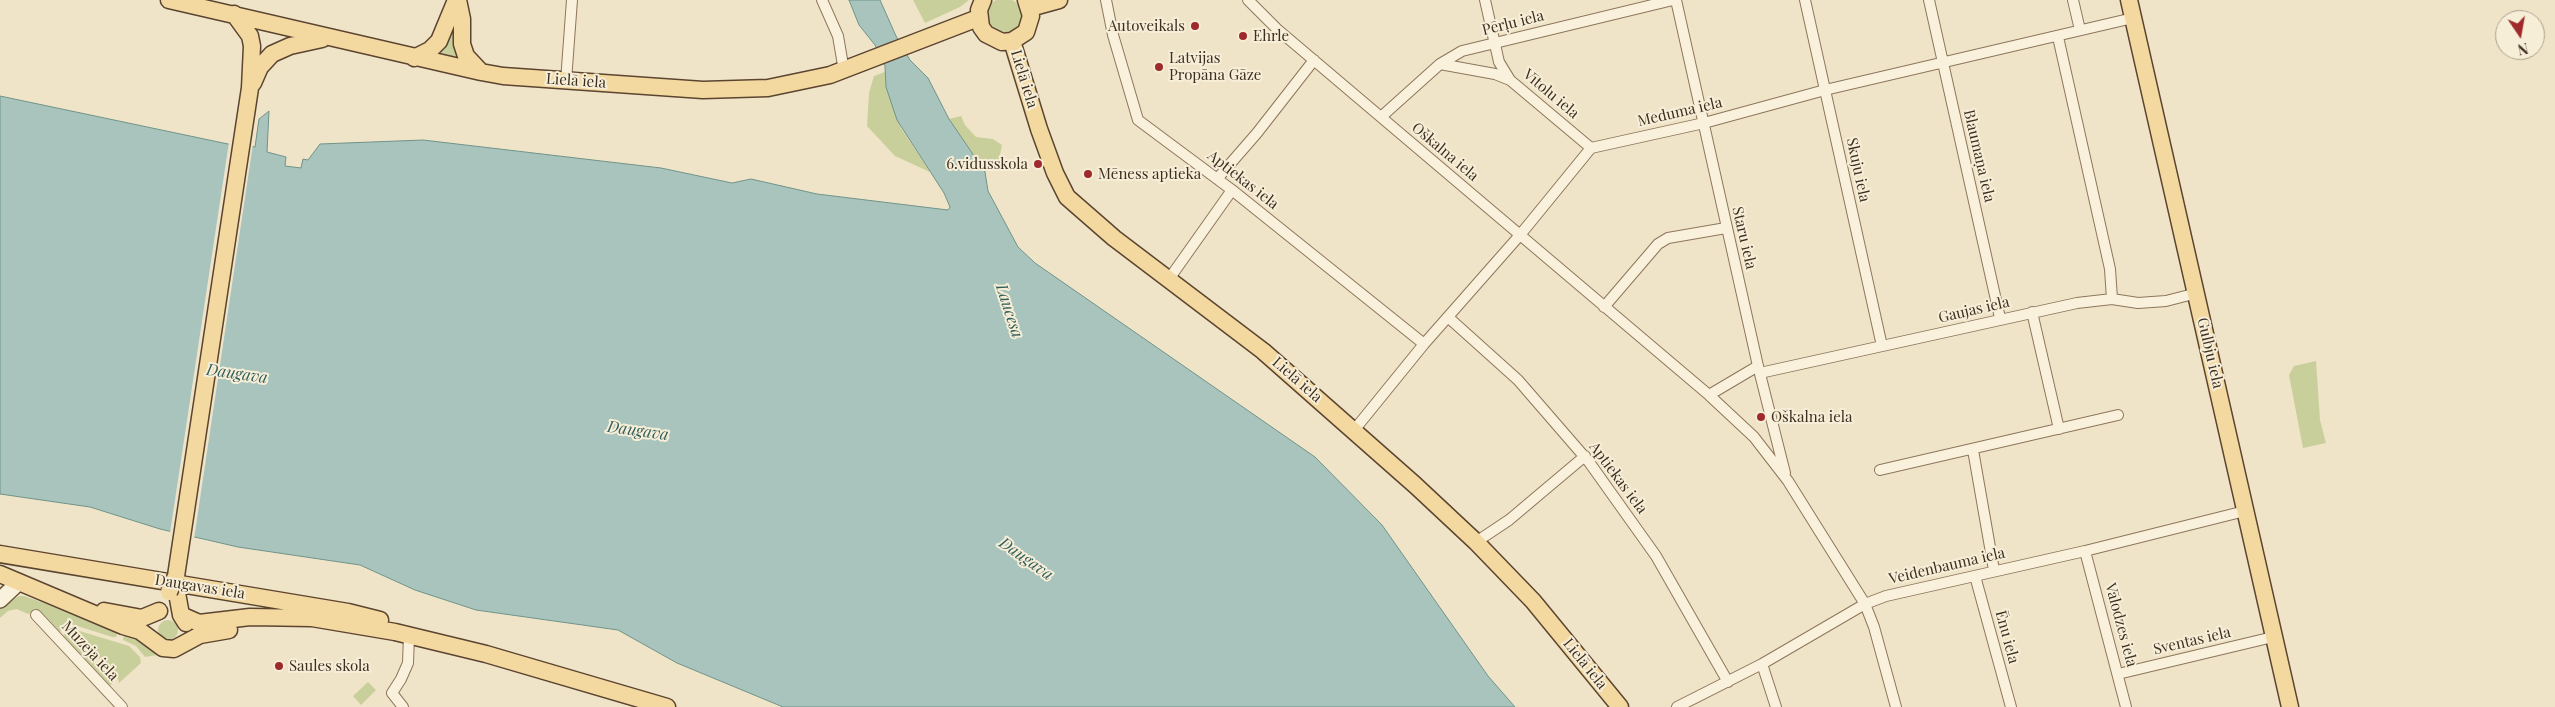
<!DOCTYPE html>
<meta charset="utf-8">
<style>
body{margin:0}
#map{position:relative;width:2555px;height:707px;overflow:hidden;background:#f0e4c8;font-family:"Playfair Display",serif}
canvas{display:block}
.north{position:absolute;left:2495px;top:10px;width:50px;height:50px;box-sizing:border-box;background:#f7eed8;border:1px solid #ada18e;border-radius:50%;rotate:168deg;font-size:14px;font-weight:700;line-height:20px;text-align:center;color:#3d2e20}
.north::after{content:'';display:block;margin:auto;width:18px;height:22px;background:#9e2a2b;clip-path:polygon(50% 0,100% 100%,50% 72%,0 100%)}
</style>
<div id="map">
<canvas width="2555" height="707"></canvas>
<div class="north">N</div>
</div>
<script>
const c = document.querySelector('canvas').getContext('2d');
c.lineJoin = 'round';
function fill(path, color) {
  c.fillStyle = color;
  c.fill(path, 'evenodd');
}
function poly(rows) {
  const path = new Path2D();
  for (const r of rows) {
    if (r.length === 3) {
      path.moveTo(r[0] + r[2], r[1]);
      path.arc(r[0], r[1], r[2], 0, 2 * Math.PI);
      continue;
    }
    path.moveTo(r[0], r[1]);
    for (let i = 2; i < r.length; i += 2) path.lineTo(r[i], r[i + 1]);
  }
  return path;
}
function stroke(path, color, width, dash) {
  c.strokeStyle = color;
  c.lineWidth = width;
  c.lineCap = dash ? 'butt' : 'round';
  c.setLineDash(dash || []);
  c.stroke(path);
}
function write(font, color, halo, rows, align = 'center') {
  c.font = font + ' "Playfair Display",serif';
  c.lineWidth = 4;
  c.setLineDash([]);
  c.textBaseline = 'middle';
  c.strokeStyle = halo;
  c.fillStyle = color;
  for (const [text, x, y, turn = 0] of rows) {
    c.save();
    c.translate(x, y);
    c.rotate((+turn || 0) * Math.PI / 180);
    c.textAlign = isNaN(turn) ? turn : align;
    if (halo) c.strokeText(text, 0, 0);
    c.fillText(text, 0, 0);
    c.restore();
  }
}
fill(poly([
 [1004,16,18],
 [913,0,969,0,960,7,925,23],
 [455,17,457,54,459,61,437,56],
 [885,72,885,79,901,128,930,172,895,156,867,126,869,93,874,76],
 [961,116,965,125,976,137,993,139,1002,145,998,165,985,172,949,119],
 [2316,361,2320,420,2326,443,2303,448,2289,375,2294,366],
 [19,596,24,596,119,629,116,637,112,637,68,623,60,632,42,613,33,612,28,614,17,609,8,611,0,618,0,609],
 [168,630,10],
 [73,629,129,646,140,657,141,663,119,683,118,679,72,630],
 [125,630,163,654,145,657,136,646,123,640],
 [67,631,114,681,110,686,63,636],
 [368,682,376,690,361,705,353,696]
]), '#c9cf9b');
const water = poly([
 [849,0,880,0,896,36,910,60,928,78,949,119,985,172,988,191,1018,247,1035,263,1315,457,1382,525,1488,676,1515,707,783,707,677,663,618,630,476,610,415,590,360,565,238,547,160,529,90,507,0,494,0,96,228,144,255,147,259,119,269,111,267,152,286,157,285,166,301,168,303,159,308,160,320,144,423,140,661,168,732,183,751,179,817,194,948,210,950,207,944,193,897,120,886,87,885,66,875,45,859,25,849,0]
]);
fill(water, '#a9c4bc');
stroke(water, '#6f938a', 1);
fill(poly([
 [229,142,253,144,194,539,170,533]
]), '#f0e4c8');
const street = poly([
 [822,0,838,36,844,71],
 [1106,0,1113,35,1138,120,1232,190,1424,344],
 [1248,0,1277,29,1709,395,1754,437,1788,481,1865,604,1874,627,1896,707],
 [1485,0,1499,62,1510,80,1591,148],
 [1676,0,1758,366,1785,473],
 [1805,0,1882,346],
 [1929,0,2000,318],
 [2073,0,2080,30],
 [2058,37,2110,269,2112,299],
 [1440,64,1495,74,1510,80],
 [566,81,572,0],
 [1381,117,1440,64,1462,51,1673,0],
 [1217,179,1257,133,1314,60],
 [1169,279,1232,190],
 [1604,307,1658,244,1668,238,1726,228],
 [2032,312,2059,429],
 [1449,318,1518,380,1589,462,1656,556,1728,682],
 [1760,373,2077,303,2112,299,2138,303,2166,301,2197,293],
 [1709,395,1758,366],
 [1355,429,1424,344,1520,235,1591,148,1704,123,1825,90,2133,18],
 [1973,450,1994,570],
 [1880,470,2118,415],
 [1476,542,1509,520,1585,456],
 [2085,551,2126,707],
 [1975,576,2011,707],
 [36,615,122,707],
 [1762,664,1776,707],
 [2118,674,2273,637],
 [403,707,392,693,401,679,408,663,409,635],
 [1677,707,1762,664,1865,604,1886,596,2085,551,2245,511]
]);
const secondary = poly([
 [0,600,19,582]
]);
const primary = poly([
 [169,0,481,72,503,76,703,90,768,88,830,75,978,18],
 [458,0,462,19,462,44,466,56,481,72],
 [983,0,979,10,981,27,986,34,1002,42,1012,41,1026,32,1031,16,1026,0],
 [2129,0,2290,707],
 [1030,8,1059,0],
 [1012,41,1039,129,1055,173,1067,197,1114,238,1263,351,1415,485,1476,542,1533,601,1620,707],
 [414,58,430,50,439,41,456,0],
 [253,83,260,67,272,54,290,46,322,39],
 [0,554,348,612,380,620],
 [0,574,123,626,140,631,163,648,174,649,200,635,229,630],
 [176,576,250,88,252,46,250,36,234,14],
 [177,593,181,615,186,623],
 [104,611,142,618,159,611],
 [181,615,199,623,250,617,312,618,395,632,486,654,667,707]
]);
stroke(street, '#8d765c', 12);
stroke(secondary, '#6f573f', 18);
stroke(primary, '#5b4430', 19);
stroke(street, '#faf1dc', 10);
stroke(secondary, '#faf1dc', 15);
stroke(primary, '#f3d9a0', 16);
const primaryBridge = poly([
 [169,592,176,576]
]);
stroke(primaryBridge, '#5b4430', 19, []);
stroke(primaryBridge, '#f3d9a0', 16);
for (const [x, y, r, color] of [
 [1195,26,5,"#9e2a2b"],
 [1243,36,5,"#9e2a2b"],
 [1159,67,5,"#9e2a2b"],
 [1038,164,5,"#9e2a2b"],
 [1088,174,5,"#9e2a2b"],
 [1761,417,5,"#9e2a2b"],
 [279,666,5,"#9e2a2b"]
]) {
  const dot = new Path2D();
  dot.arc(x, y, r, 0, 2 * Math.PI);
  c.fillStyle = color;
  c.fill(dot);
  stroke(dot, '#f7eed8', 2);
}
write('15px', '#3d2e20', '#f7eed8', [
 ["Pērļu iela",1513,23,-14],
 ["Lielā iela",1024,79,73],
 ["Lielā iela",576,81,4],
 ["Vītolu iela",1551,94,40],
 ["Meduma iela",1680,112,-13],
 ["Oškalna iela",1445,152,40],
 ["Blaumaņa iela",1979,156,77],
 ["Skuju iela",1858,170,78],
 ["Aptiekas iela",1243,180,38],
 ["Staru iela",1744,238,77],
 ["Gaujas iela",1974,310,-13],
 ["Gulbju iela",2210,353,77],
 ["Lielā iela",1297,380,41],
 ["Aptiekas iela",1618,478,53],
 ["Veidenbauma iela",1947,566,-13],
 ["Daugavas iela",200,587,9],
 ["Vālodzes iela",2121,625,75],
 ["Ēnu iela",2007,637,75],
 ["Sventas iela",2192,641,-13],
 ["Muzeja iela",90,651,47],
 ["Lielā iela",1585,664,51]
]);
write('15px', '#3d2e20', '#f7eed8', [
 ["Autoveikals",1185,26,"right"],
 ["Ehrle",1253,36],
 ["Latvijas",1169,58],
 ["Propāna Gāze",1169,75],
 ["6.vidusskola",1028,164,"right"],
 ["Mēness aptieka",1098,174],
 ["Oškalna iela",1771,417],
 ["Saules skola",289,666]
], 'left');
write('italic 16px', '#2f5d5a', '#f7eed8', [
 ["Laucesa",1009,311,72],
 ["Daugava",237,374,8],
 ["Daugava",638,431,8],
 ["Daugava",1026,559,35]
]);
</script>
